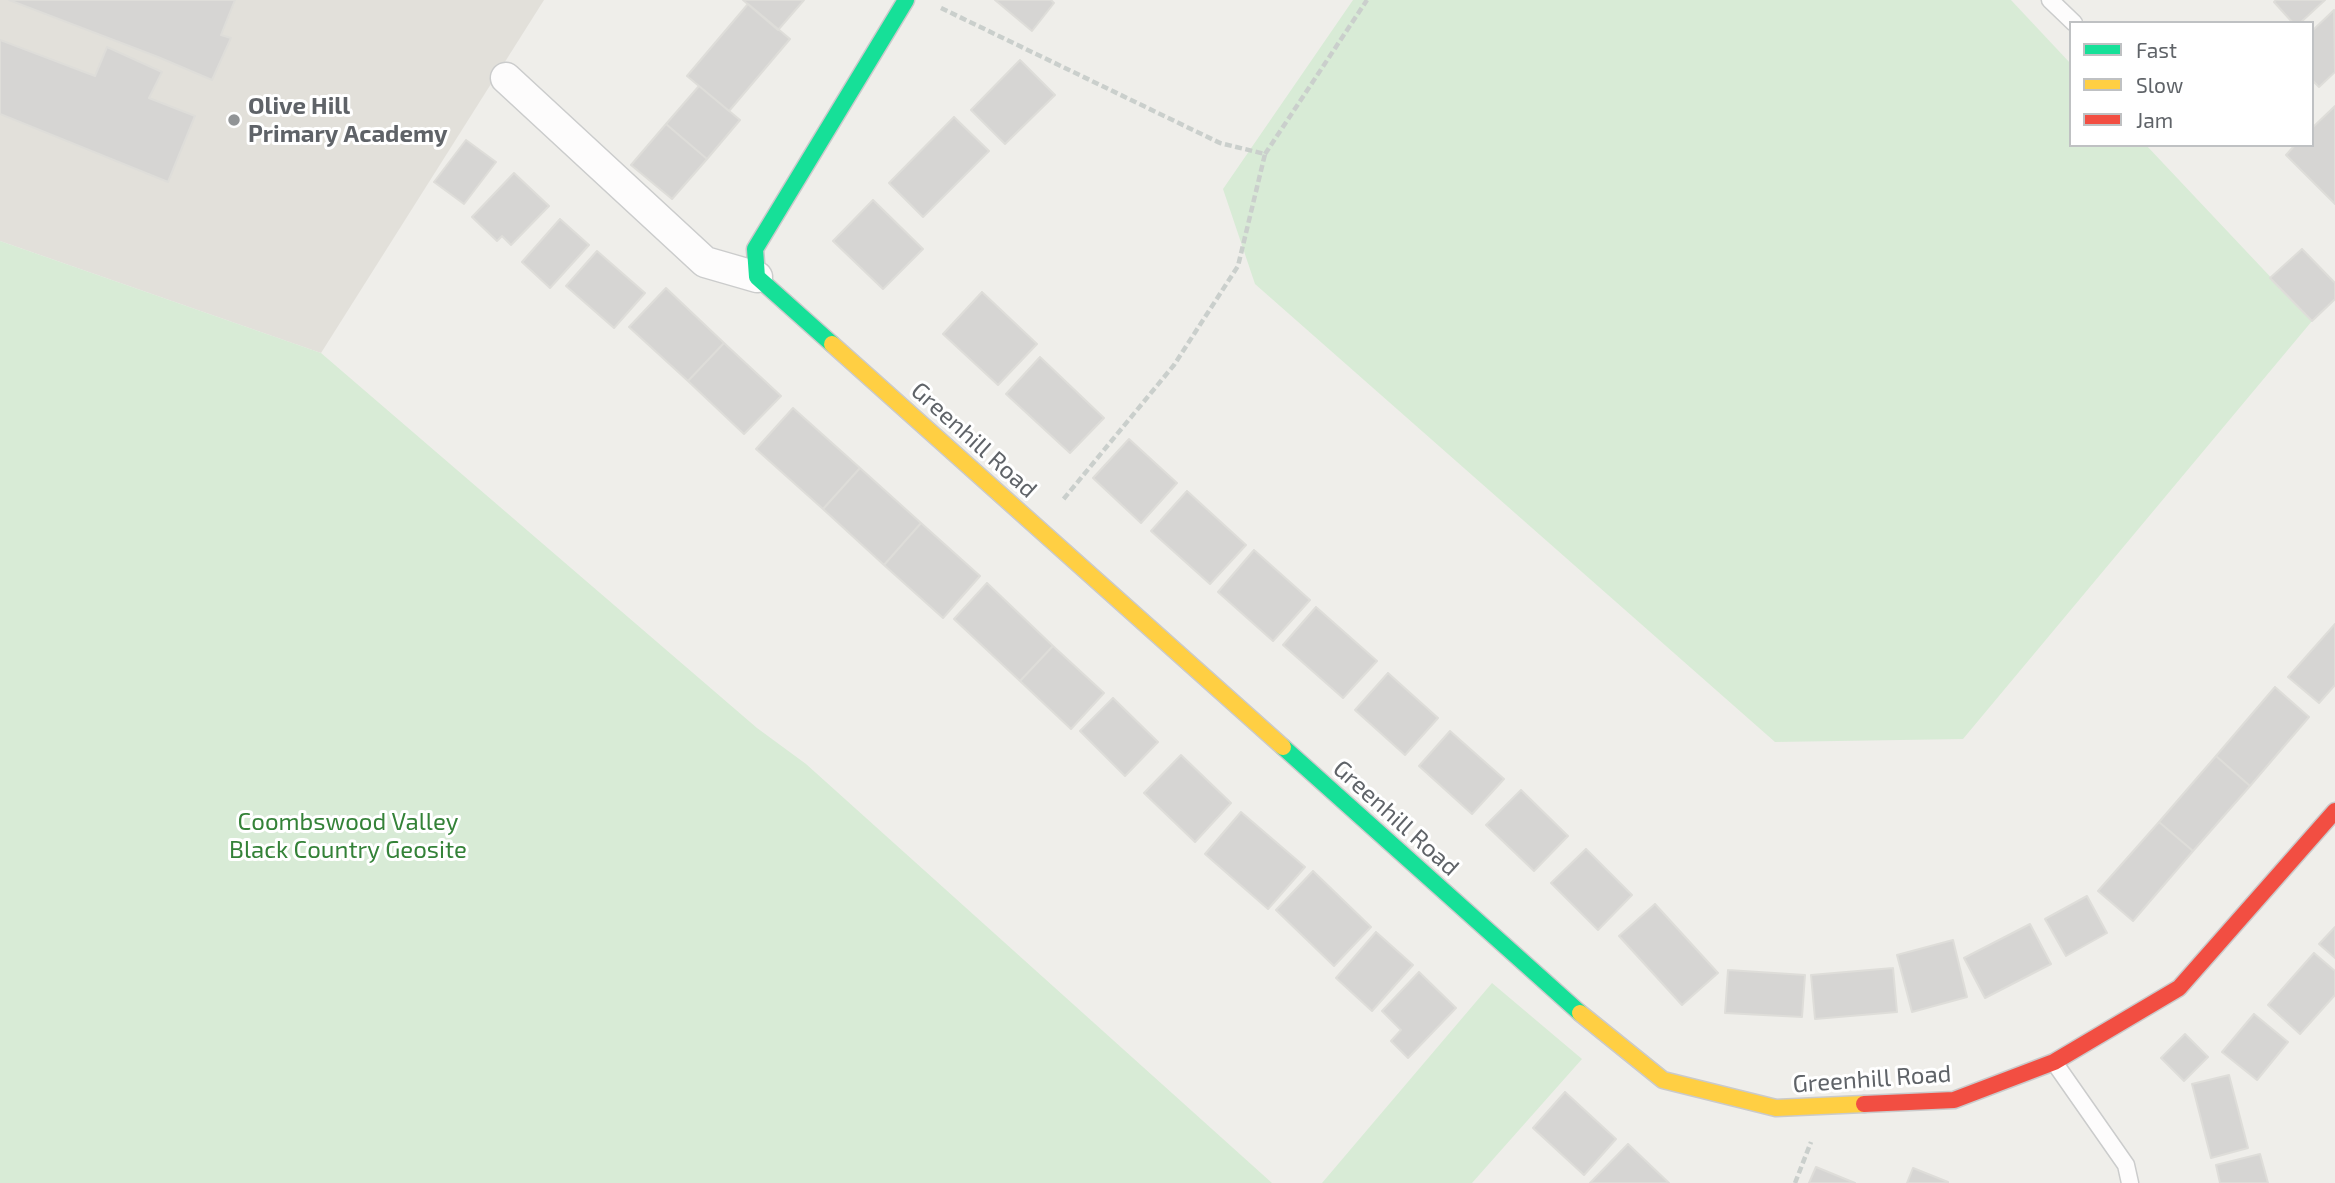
<!DOCTYPE html>
<style>
body{margin:0}
#map{position:relative;width:2335px;height:1183px;overflow:hidden;background:#efeeea;font-family:"Exo 2",sans-serif}
canvas{display:block}
.legend{position:absolute;left:2069px;top:21px;width:245px;height:126px;box-sizing:border-box;background:#fff;border:2px solid #bfc1c3;margin:0;padding:9px 12px;list-style:none;font-size:21px;color:#5f6368}
.legend li{display:flex;align-items:center;gap:14px;height:35px}
.legend b{width:35px;border:2px solid #bfc1c3}
</style>
<div id="map">
<canvas width="2335" height="1183"></canvas>
<ul class="legend">
<li><b style="height:9px;background:#16e098"></b>Fast</li>
<li><b style="height:9px;background:#ffcf43"></b>Slow</li>
<li><b style="height:9px;background:#f24e42"></b>Jam</li>
</ul>
</div>
<script>
const c = document.querySelector('canvas').getContext('2d');
c.lineJoin = 'round';
function fill(path, color) {
  c.fillStyle = color;
  c.fill(path, 'evenodd');
}
function poly(rows) {
  const path = new Path2D();
  for (const r of rows) {
    path.moveTo(r[0], r[1]);
    for (let i = 2; i < r.length; i += 2) path.lineTo(r[i], r[i + 1]);
  }
  return path;
}
function stroke(path, color, width, dash) {
  c.strokeStyle = color;
  c.lineWidth = width;
  c.lineCap = dash ? 'butt' : 'round';
  c.setLineDash(dash || []);
  c.stroke(path);
}
function write(font, color, halo, rows, align = 'center') {
  c.font = font + ' "Exo 2",sans-serif';
  c.lineWidth = 6;
  c.setLineDash([]);
  c.textBaseline = 'middle';
  c.strokeStyle = halo;
  c.fillStyle = color;
  for (const [text, x, y, turn = 0] of rows) {
    c.save();
    c.translate(x, y);
    c.rotate((+turn || 0) * Math.PI / 180);
    c.textAlign = isNaN(turn) ? turn : align;
    if (halo) c.strokeText(text, 0, 0);
    c.fillText(text, 0, 0);
    c.restore();
  }
}
fill(poly([
 [0,0,544,0,321,353,0,241]
]), '#e2e0da');
fill(poly([
 [1353,0,2011,0,2071,64,2071,145,2146,145,2312,321,1963,739,1775,742,1255,284,1223,189],
 [0,241,321,353,757,728,806,764,1272,1183,0,1183],
 [1492,983,1582,1059,1472,1183,1322,1183]
]), '#d8ebd6');
const building = poly([
 [9,0,235,0,221,35,231,38,212,80,158,57,9,0],
 [743,0,804,0,778,30,743,0],
 [995,0,1051,0,1054,3,1032,31,995,0],
 [2276,0,2325,0,2300,23,2293,23,2274,2,2276,0],
 [748,4,790,39,729,111,687,76,748,4],
 [2334,10,2335,72,2319,87,2312,80,2312,31,2334,10],
 [0,40,95,76,107,47,162,72,149,98,195,116,168,182,0,114,0,40],
 [1020,60,1055,95,1005,144,971,110,1020,60],
 [699,86,740,120,707,159,666,124,699,86],
 [2335,106,2335,204,2286,155,2295,145,2312,145,2312,128,2335,106],
 [954,117,989,151,923,217,889,183,954,117],
 [666,124,707,159,672,199,631,165,666,124],
 [466,140,496,162,464,204,434,182,466,140],
 [514,173,549,206,511,245,502,236,497,241,472,217,514,173],
 [873,200,923,249,883,289,833,241,873,200],
 [560,219,589,245,550,288,522,262,560,219],
 [2302,249,2335,283,2335,299,2312,321,2270,278,2302,249],
 [597,251,645,293,614,328,566,286,597,251],
 [666,288,724,343,688,381,629,327,666,288],
 [982,292,1037,344,998,385,943,334,982,292],
 [724,343,781,396,744,434,688,381,724,343],
 [1040,357,1104,418,1070,453,1006,394,1040,357],
 [793,408,860,468,823,509,756,449,793,408],
 [1129,439,1177,483,1141,523,1093,478,1129,439],
 [860,468,921,523,884,565,823,509,860,468],
 [1187,491,1246,545,1210,584,1151,531,1187,491],
 [921,523,980,576,943,618,884,565,921,523],
 [1254,550,1310,600,1273,641,1218,592,1254,550],
 [987,583,1053,646,1020,681,954,619,987,583],
 [1316,607,1377,661,1343,698,1283,645,1316,607],
 [2335,624,2335,685,2319,703,2288,677,2335,624],
 [1053,646,1104,693,1071,729,1020,681,1053,646],
 [1388,673,1438,718,1405,755,1355,710,1388,673],
 [2275,687,2309,717,2250,786,2216,756,2275,687],
 [1113,698,1158,742,1125,776,1080,731,1113,698],
 [1450,731,1504,779,1472,814,1419,766,1450,731],
 [1181,755,1231,803,1195,842,1144,793,1181,755],
 [2216,756,2250,786,2193,851,2159,822,2216,756],
 [1521,790,1568,836,1534,871,1486,825,1521,790],
 [1241,812,1305,867,1268,909,1205,854,1241,812],
 [2159,822,2193,851,2133,921,2098,891,2159,822],
 [1586,849,1632,895,1598,930,1551,883,1586,849],
 [1313,871,1371,927,1334,966,1276,910,1313,871],
 [2087,896,2107,933,2066,956,2045,919,2087,896],
 [1655,904,1718,973,1682,1005,1619,936,1655,904],
 [2030,924,2051,964,1985,998,1964,958,2030,924],
 [2335,927,2335,958,2319,944,2335,927],
 [1376,932,1413,965,1372,1011,1336,978,1376,932],
 [1953,940,1967,997,1912,1012,1897,955,1953,940],
 [2314,953,2335,971,2335,995,2300,1034,2268,1005,2314,953],
 [1893,968,1897,1012,1815,1019,1811,975,1893,968],
 [1728,970,1805,975,1802,1017,1725,1013,1728,970],
 [1419,972,1456,1008,1408,1058,1391,1041,1401,1030,1382,1011,1419,972],
 [2254,1014,2288,1042,2257,1080,2222,1052,2254,1014],
 [2185,1034,2208,1057,2184,1081,2161,1058,2185,1034],
 [2229,1075,2248,1148,2211,1158,2192,1084,2229,1075],
 [1565,1092,1616,1139,1584,1175,1533,1128,1565,1092],
 [1628,1144,1669,1183,1590,1183,1628,1144],
 [2260,1154,2268,1183,2220,1183,2216,1165,2260,1154],
 [1816,1167,1855,1183,1809,1183,1816,1167],
 [1913,1168,1948,1182,1948,1183,1907,1183,1913,1168]
]);
fill(building, '#d6d5d3');
stroke(building, '#deddd9', 2);
const lane = poly([
 [2050,0,2074,23],
 [2054,1062,2126,1165,2130,1183]
]);
const street = poly([
 [506,78,705,262,757,277]
]);
const fast = poly([
 [832,344,757,277,755,249,906,0],
 [1283,747,1580,1013]
]);
const slow = poly([
 [832,344,1283,747],
 [1580,1013,1663,1080,1776,1108,1864,1104]
]);
const jam = poly([
 [1864,1104,1954,1100,2054,1062,2179,988,2335,811]
]);
stroke(lane, '#cbcccc', 19);
stroke(street, '#cbcccc', 33);
stroke(fast, '#cacacb', 19);
stroke(slow, '#cacacb', 19);
stroke(jam, '#cacacb', 19);
stroke(poly([
 [941,8,1220,143,1265,154,1238,266,1174,365,1062,501],
 [1265,154,1367,0],
 [1795,1183,1811,1142]
]), '#cacfcc', 4.5, [7, 3.5]);
stroke(lane, '#fdfcfc', 16);
stroke(street, '#fdfcfc', 30);
stroke(fast, '#16e098', 16);
stroke(slow, '#ffcf43', 16);
stroke(jam, '#f24e42', 16);
for (const [x, y, r, color] of [
 [234,120,7,"#919496"]
]) {
  const dot = new Path2D();
  dot.arc(x, y, r, 0, 2 * Math.PI);
  c.fillStyle = color;
  c.fill(dot);
  stroke(dot, '#fff', 2.5);
}
write('bold 24px', '#5f6368', '#fff', [
 ["Olive Hill",248,106],
 ["Primary Academy",248,134]
], 'left');
write('24px', '#5f6368', '#fff', [
 ["Greenhill Road",974,440,42],
 ["Greenhill Road",1396,818,42],
 ["Greenhill Road",1872,1079,-4]
]);
write('24px', '#348238', '#fff', [
 ["Coombswood Valley",348,822],
 ["Black Country Geosite",348,850]
]);
</script>
